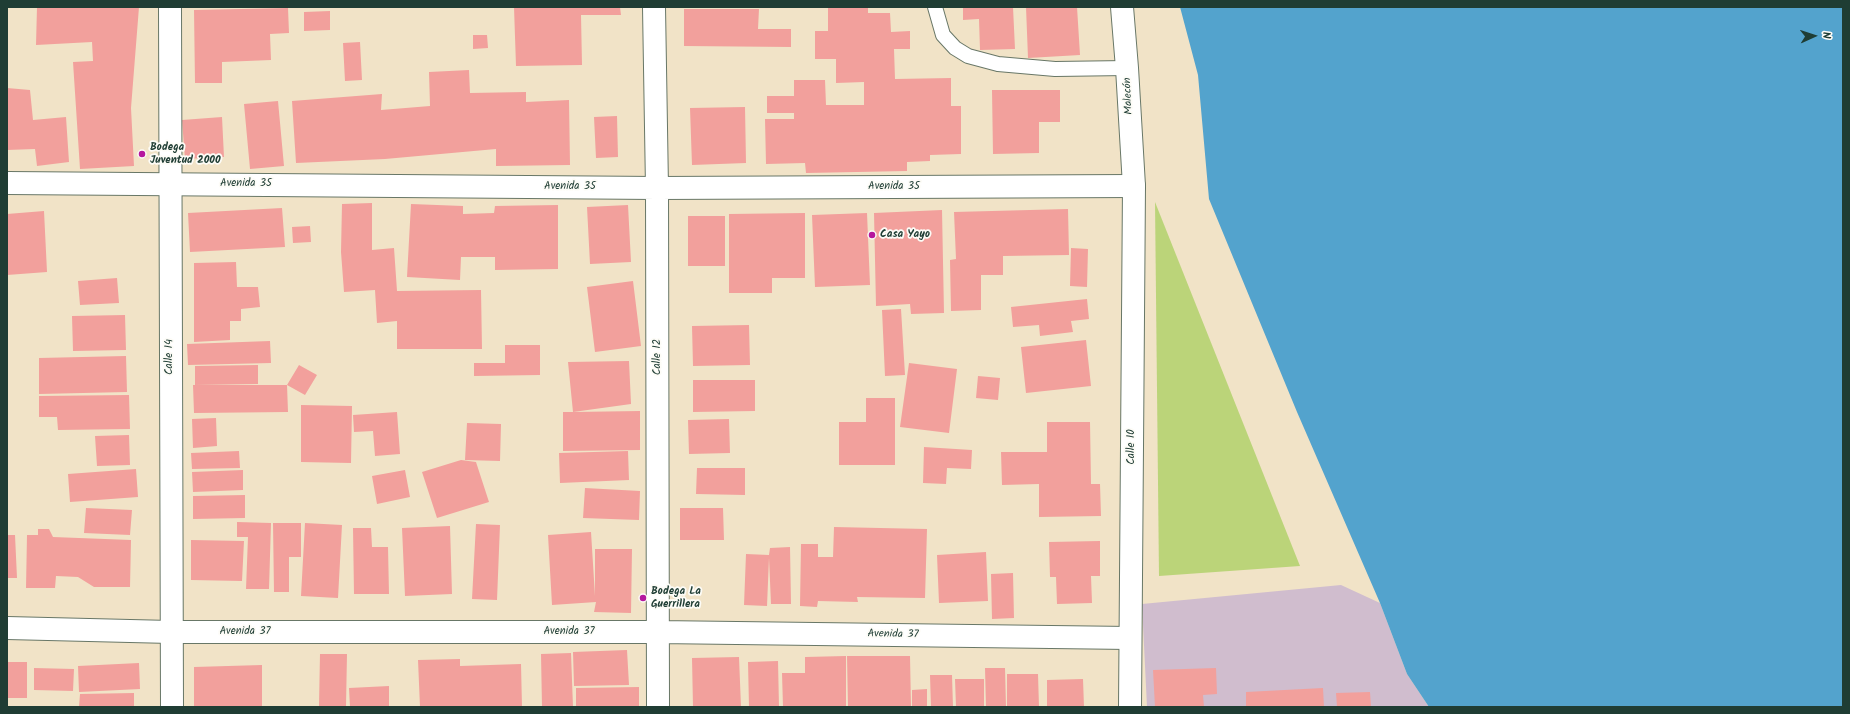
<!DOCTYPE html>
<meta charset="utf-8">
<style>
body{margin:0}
#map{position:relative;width:1850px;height:714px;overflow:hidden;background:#f1e3c7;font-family:Kalam,sans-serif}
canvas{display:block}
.frame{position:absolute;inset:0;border:8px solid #1f3d34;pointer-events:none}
.north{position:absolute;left:1794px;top:16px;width:40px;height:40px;-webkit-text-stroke:3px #fdfcf7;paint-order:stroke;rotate:87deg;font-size:11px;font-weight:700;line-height:16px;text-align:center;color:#1f3d34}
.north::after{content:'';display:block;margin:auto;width:14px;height:18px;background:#1f3d34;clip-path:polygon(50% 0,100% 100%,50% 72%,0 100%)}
</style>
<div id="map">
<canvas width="1850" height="714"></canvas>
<div class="frame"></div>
<div class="north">N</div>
</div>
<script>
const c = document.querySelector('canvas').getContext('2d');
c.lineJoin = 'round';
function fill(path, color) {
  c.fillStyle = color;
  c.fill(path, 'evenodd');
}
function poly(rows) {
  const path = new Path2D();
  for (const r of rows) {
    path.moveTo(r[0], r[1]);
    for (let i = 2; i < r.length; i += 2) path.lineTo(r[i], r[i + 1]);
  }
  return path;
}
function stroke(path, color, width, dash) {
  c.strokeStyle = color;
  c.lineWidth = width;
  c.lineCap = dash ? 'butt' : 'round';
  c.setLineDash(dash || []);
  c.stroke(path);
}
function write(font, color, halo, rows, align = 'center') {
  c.font = font + ' Kalam,sans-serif';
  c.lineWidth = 3.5;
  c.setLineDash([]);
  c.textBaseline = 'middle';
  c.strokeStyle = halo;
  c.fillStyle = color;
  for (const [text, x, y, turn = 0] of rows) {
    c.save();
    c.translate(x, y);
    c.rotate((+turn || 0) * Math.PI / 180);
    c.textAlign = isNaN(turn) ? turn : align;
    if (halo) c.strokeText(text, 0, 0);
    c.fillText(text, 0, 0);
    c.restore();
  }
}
fill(poly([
 [1341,585,1380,603,1407,674,1429,707,1147,707,1142,604]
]), '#d0bdce');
fill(poly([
 [1155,202,1300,566,1159,576]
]), '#bbd479');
fill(poly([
 [1180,7,1843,7,1843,707,1429,707,1407,674,1380,603,1297,412,1209,199,1198,75]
]), '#53a3cd');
fill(poly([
 [37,7,139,7,131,108,134,166,80,169,73,62,93,61,92,42,36,45],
 [514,7,620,7,621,15,581,15,582,65,516,66],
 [828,7,868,7,868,13,890,13,891,32,910,31,910,49,894,49,895,79,951,78,951,106,961,106,961,154,930,155,930,161,907,162,907,171,806,173,805,163,766,164,765,119,794,119,794,113,767,113,767,96,794,96,794,80,825,80,826,105,864,105,864,82,836,83,836,59,815,59,815,31,828,31],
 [963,7,1013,7,1015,49,980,50,979,19,963,20],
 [1026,7,1077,7,1080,55,1028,58],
 [288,8,289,33,270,34,271,60,222,62,222,83,195,83,194,10],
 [684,9,759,9,758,29,791,29,791,47,684,46],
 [330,11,330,30,304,31,304,12],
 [473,35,487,35,488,48,473,49],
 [360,42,362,80,345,81,343,43],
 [469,70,470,93,526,92,526,102,569,100,570,165,496,166,496,149,385,159,296,163,292,101,382,94,381,110,430,106,429,72],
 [7,88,30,90,33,120,66,117,69,162,37,166,35,149,7,150],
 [992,90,1060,90,1060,122,1039,122,1039,153,993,154],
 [278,101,284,166,250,169,244,104],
 [745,107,746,163,692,165,690,108],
 [617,116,618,157,596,158,594,117],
 [222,117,224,157,185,159,182,120],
 [372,203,372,250,394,248,397,291,481,290,482,349,397,349,397,321,377,323,375,290,344,292,341,252,342,204],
 [411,204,463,206,463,214,494,213,495,206,558,205,558,269,495,270,495,257,461,257,460,280,407,277],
 [628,205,631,262,590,264,587,207],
 [282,208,285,247,190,252,188,213],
 [1068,209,1069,255,1003,256,1003,275,981,275,981,310,951,311,950,260,956,259,954,212],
 [942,210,944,313,911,314,910,304,876,306,874,213],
 [44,211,47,272,7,275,7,214],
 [805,213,805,278,772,278,772,293,729,293,729,214],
 [867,213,870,285,815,287,812,215],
 [688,216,725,216,725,266,688,266],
 [310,226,311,242,293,243,292,227],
 [1071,248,1088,249,1087,287,1070,286],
 [236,262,237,287,258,287,260,307,241,309,241,321,230,321,230,340,194,342,194,263],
 [117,278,119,303,80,305,78,281],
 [633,281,641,346,595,352,587,287],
 [1087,299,1089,319,1071,321,1073,332,1040,336,1039,325,1013,327,1011,307],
 [901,309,905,375,885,376,882,310],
 [125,315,126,350,73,351,72,316],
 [749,325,750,365,693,366,692,326],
 [1086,340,1091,386,1026,393,1021,347],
 [270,341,271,363,188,365,187,344],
 [505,345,540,345,540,375,474,376,474,363,505,363],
 [126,356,127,392,39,394,39,358],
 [629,361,631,404,573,412,640,411,640,450,563,451,563,412,573,412,568,362],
 [909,363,957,369,949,433,900,427],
 [258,365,258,384,195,385,195,366],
 [299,365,317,375,305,395,287,385],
 [978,376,1000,378,998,400,976,398],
 [693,380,755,380,755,411,693,412],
 [193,385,287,385,288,412,194,413],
 [129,395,130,429,58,430,57,417,39,417,39,396],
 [866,398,895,398,895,465,839,465,839,422,866,422],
 [301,405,352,406,351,463,301,462],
 [397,412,400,454,375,456,373,431,354,432,353,415],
 [216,418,217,446,193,448,192,419],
 [729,419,730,453,689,454,688,420],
 [1047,422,1090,422,1091,484,1100,484,1101,516,1039,517,1039,484,1002,485,1001,452,1047,452],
 [467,423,501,424,500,461,465,460],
 [129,435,130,465,97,466,95,436],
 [924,447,972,450,971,469,947,468,946,484,923,483],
 [239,451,240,468,192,469,191,453],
 [628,451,629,480,560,483,559,453],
 [461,460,476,462,489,502,437,518,422,472],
 [697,468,745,468,745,495,696,494],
 [136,469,138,497,70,502,68,474],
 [243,470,243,490,193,492,192,472],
 [405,470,410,497,377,504,372,476],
 [585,488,640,491,639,520,583,518],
 [245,495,245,518,193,519,193,496],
 [86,508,132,510,130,535,84,533],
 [680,508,723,508,724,540,680,540],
 [237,522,271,523,269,589,246,589,248,537,237,537],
 [273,523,301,523,301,557,289,557,289,592,274,592],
 [305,523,342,525,338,598,301,596],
 [476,524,500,525,497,600,472,599],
 [450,526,452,594,405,596,402,528],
 [834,527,927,529,925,598,857,597,858,602,818,601,817,607,800,606,801,544,818,544,818,557,833,557],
 [353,528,371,528,372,547,388,547,389,594,354,594],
 [38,529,49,529,53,537,131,540,130,587,94,587,78,577,56,576,55,588,26,588,27,535,38,535],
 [591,532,595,596,595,549,632,549,631,613,594,612,596,602,552,605,548,535],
 [7,535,15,535,17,578,7,578],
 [191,540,244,541,242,581,191,580],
 [1100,541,1100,576,1091,576,1092,603,1057,604,1056,577,1050,577,1049,542],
 [790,547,791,604,771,604,769,558,767,606,744,605,746,554,769,555,770,548],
 [986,552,988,601,939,603,937,555],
 [1013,573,1014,618,992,619,991,574],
 [627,650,629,685,574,686,573,652],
 [571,653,573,707,542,707,541,654],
 [320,654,347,654,346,706,319,706],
 [846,656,846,707,783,707,782,673,805,673,805,657],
 [847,656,910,656,911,707,848,707],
 [739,657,741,707,693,707,692,658],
 [460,659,460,666,521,664,522,707,420,707,418,660],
 [778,661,779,707,749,707,748,662],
 [7,662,27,662,27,698,7,698],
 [139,663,140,689,79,692,78,666],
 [262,665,262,707,194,707,194,667],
 [34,668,74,669,73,691,34,690],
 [985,668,1005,668,1006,707,986,707],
 [1216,668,1217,694,1203,695,1204,707,1155,707,1153,670],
 [1007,674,1038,674,1039,707,1007,707],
 [930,675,952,675,953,707,931,707],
 [955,679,984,679,984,707,956,707],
 [1083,679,1084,707,1047,707,1047,680],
 [389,686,389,707,350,707,349,688],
 [639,687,639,707,576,707,576,688],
 [1323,688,1324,707,1246,707,1246,692],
 [927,689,927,707,912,707,912,690],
 [1370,692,1371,707,1337,707,1336,693],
 [134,693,134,707,79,707,80,694]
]), '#f2a09c');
const service = poly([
 [935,7,943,35,955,48,968,56,998,64,1055,69,1127,68]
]);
const minor = poly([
 [654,7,657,188,658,707],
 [7,183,657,188,1134,186],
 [7,628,171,632,658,632,1130,638]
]);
const tertiary = poly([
 [170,7,172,707]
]);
const secondary = poly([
 [1122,7,1127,68,1134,186,1130,707]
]);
stroke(service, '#687767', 16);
stroke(minor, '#687767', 24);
stroke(tertiary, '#687767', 24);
stroke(secondary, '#687767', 24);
stroke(service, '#fff', 14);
stroke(minor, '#fff', 22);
stroke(tertiary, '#fff', 22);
stroke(secondary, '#fff', 22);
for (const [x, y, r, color] of [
 [142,154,4,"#b5179e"],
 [872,235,4,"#b5179e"],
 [643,598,4,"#b5179e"]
]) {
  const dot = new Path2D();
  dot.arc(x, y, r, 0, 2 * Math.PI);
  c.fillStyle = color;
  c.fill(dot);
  stroke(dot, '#fdfcf7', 1.5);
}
write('11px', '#1f3d34', '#fdfcf7', [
 ["Malecón",1129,96,-93],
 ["Avenida 35",246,184],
 ["Avenida 35",570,187],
 ["Avenida 35",894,187],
 ["Calle 14",170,357,-90],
 ["Calle 12",658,357,-90],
 ["Calle 10",1132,447,-90],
 ["Avenida 37",245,632],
 ["Avenida 37",569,632],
 ["Avenida 37",893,635,1]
]);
write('bold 11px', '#1f3d34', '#fdfcf7', [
 ["Bodega",150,148],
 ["Juventud 2000",150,161],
 ["Casa Yayo",880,235],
 ["Bodega La",651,592],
 ["Guerrillera",651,605]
], 'left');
</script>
